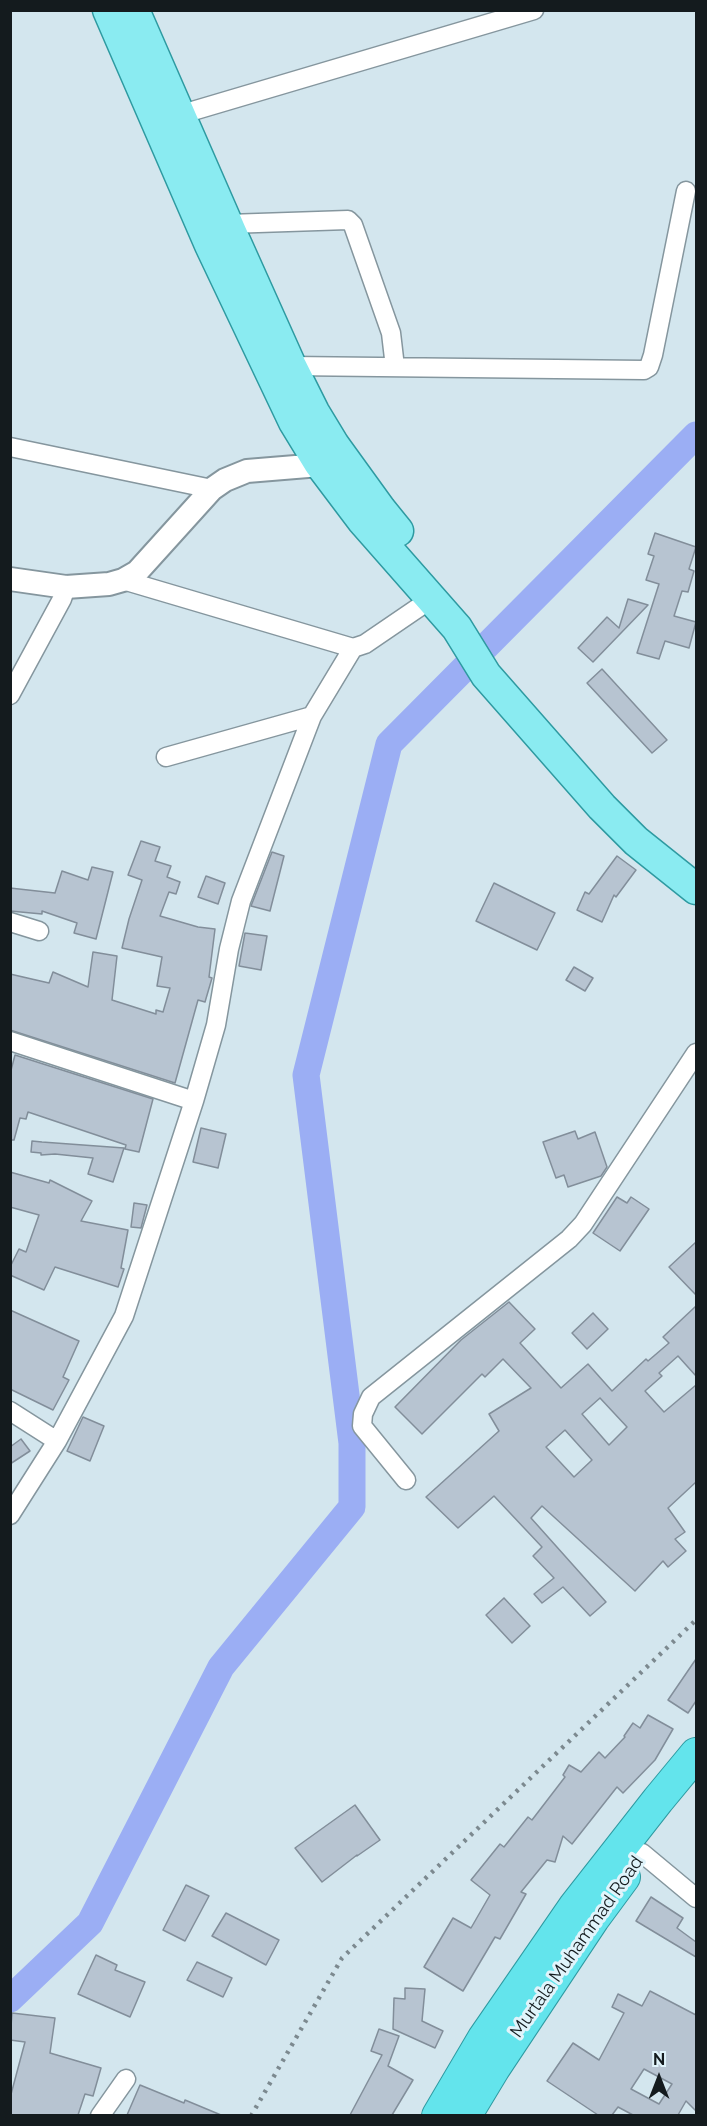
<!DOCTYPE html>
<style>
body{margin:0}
#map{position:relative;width:707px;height:2126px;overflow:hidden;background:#d3e6ee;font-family:Raleway,sans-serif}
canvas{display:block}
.frame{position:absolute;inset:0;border:12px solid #141b1e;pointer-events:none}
.north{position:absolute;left:629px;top:2048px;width:60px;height:60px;-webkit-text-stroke:4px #e0f4fb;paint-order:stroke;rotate:0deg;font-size:16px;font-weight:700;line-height:24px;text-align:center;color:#141b1e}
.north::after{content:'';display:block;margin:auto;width:21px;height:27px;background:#141b1e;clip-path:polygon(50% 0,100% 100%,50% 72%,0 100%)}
</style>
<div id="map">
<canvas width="707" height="2126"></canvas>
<div class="frame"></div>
<div class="north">N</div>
</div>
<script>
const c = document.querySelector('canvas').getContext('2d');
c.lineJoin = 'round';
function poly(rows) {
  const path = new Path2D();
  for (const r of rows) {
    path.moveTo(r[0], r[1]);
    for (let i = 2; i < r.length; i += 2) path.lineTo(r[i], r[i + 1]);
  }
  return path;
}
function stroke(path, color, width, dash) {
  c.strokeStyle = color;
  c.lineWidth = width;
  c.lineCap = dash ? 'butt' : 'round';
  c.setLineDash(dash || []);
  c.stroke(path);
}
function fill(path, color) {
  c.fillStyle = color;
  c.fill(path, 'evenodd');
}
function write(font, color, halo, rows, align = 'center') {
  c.font = font + ' Raleway,sans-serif';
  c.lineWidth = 6;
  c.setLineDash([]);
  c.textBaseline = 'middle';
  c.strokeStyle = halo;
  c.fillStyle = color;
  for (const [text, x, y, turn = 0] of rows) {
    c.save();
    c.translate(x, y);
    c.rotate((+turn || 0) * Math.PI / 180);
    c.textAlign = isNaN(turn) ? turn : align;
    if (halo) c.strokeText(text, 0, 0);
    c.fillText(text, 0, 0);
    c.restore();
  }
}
stroke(poly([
 [10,1999,90,1923,221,1667,352,1507,352,1443,306,1075,389,744,696,435]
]), '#9baef4', 27);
const building = poly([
 [655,533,696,547,689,569,694,571,688,592,682,591,674,616,696,622,689,648,665,641,659,659,637,653,659,584,646,580,654,556,648,554,655,533],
 [628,599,648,605,593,662,578,648,607,617,619,628,628,599],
 [602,669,667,740,652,753,587,683,602,669],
 [141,841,160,847,155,861,171,866,167,877,180,882,176,894,169,892,160,916,198,927,215,929,209,977,212,978,205,1002,198,1000,175,1083,10,1030,10,974,49,983,53,972,88,987,93,952,117,956,112,1000,156,1014,156,1010,163,1012,170,988,157,986,162,957,122,948,129,919,142,880,128,875,141,841],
 [272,852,284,856,270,911,251,906,272,852],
 [617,856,636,870,616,897,614,895,602,922,577,910,585,892,589,894,617,856],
 [92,867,113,872,96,939,74,933,77,923,42,911,42,914,10,911,10,888,55,893,62,871,88,880,92,867],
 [206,876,225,883,218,904,198,897,206,876],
 [494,883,555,913,537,950,476,921,494,883],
 [245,933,267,936,261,970,239,966,245,933],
 [574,967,593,978,585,991,566,980,574,967],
 [15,1055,153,1099,139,1152,125,1149,126,1145,28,1112,26,1119,20,1118,14,1140,10,1140,10,1074,15,1055],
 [201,1128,226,1134,218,1168,193,1162,201,1128],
 [575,1131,578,1139,595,1132,607,1167,601,1176,568,1187,564,1175,556,1178,543,1142,575,1131],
 [32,1141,42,1142,124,1148,113,1182,88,1174,93,1158,55,1154,41,1155,41,1153,31,1152,32,1141],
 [10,1172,49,1183,50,1180,92,1201,81,1221,128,1230,121,1268,124,1269,118,1287,55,1267,44,1290,10,1275,10,1267,19,1249,26,1252,39,1215,10,1207,10,1172],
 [617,1197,627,1203,631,1197,649,1209,620,1251,593,1233,617,1197],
 [134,1203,147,1205,141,1228,131,1227,134,1203],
 [696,1242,696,1295,669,1267,696,1242],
 [509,1302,535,1329,520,1343,561,1388,588,1364,612,1391,646,1359,648,1361,669,1343,663,1337,696,1306,696,1376,678,1356,659,1373,662,1376,645,1391,664,1412,696,1385,696,1482,668,1508,685,1532,675,1539,686,1551,668,1567,663,1561,635,1591,542,1506,531,1518,606,1602,590,1616,563,1587,542,1603,534,1594,554,1578,533,1556,542,1547,494,1496,458,1528,426,1497,499,1431,489,1414,531,1388,503,1359,485,1377,482,1374,422,1434,395,1407,461,1340,509,1302],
 [600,1398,627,1427,609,1445,582,1414,600,1398],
 [565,1430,592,1460,574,1477,546,1447,565,1430],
 [10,1310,79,1341,63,1377,69,1380,53,1410,10,1389,10,1310],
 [593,1313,608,1329,587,1349,572,1333,593,1313],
 [83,1417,104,1426,90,1461,67,1451,83,1417],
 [21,1439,30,1451,10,1464,10,1447,21,1439],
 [504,1598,530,1626,512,1643,486,1615,504,1598],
 [696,1659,696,1701,688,1713,668,1700,696,1659],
 [648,1715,673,1729,655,1760,623,1793,617,1787,572,1844,563,1836,555,1862,547,1860,521,1892,526,1894,500,1939,495,1937,463,1991,424,1967,453,1918,471,1928,490,1895,471,1880,500,1844,504,1847,528,1817,532,1820,565,1777,563,1775,569,1765,581,1772,599,1752,605,1758,625,1737,624,1736,633,1723,640,1728,648,1715],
 [355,1805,380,1840,357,1856,357,1855,322,1882,295,1848,355,1805],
 [186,1885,209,1896,185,1941,163,1930,186,1885],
 [651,1897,683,1918,677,1928,696,1942,696,1957,636,1921,651,1897],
 [226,1913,279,1940,266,1965,212,1936,226,1913],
 [96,1955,117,1965,115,1970,145,1982,130,2017,78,1994,96,1955],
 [197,1962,232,1978,223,1997,187,1980,197,1962],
 [405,1988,425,1989,422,2021,443,2031,435,2048,393,2029,394,1998,405,1999,405,1988],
 [650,1991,696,2015,696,2111,686,2101,678,2115,679,2115,633,2115,618,2107,612,2115,598,2115,547,2081,573,2043,599,2060,624,2013,612,2007,618,1994,642,2006,650,1991],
 [644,2069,672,2084,659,2104,631,2089,644,2069],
 [12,2013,55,2018,50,2053,101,2068,93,2096,85,2094,78,2115,10,2115,10,2098,25,2042,10,2040,12,2013],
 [379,2029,399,2036,388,2066,413,2080,392,2115,350,2115,382,2055,371,2051,379,2029],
 [140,2085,184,2103,185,2100,221,2115,127,2115,140,2085]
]);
fill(building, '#b7c4d1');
stroke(building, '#828e9a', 1.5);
const minor = poly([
 [179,115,534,10],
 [228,224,348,220,353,225,391,333,395,367],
 [291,366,644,370,649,367,653,355,686,191],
 [10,447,212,489],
 [123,580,353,648,365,644,431,599],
 [10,695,62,599,66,587],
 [166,757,312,716,353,648],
 [10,922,39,931],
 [10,1041,194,1101],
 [10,1411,57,1441],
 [406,1480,362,1426,363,1414,371,1397,569,1239,583,1224,696,1053],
 [10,1515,57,1441,124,1316,194,1101,216,1025,229,949,241,901,312,716],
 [642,1853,696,1898],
 [100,2116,126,2079]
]);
const tertiary = poly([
 [10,579,66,587,109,584,123,580,137,572,212,489,225,480,247,471,332,464]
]);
const primary = poly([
 [108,10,210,245,294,422,319,463,362,520,457,628,486,675,602,807,636,841,696,889],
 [134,10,231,232,291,366,314,412,334,445,381,510,398,531]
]);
const trunk = poly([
 [438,2116,484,2038,575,1906,658,1800,696,1754],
 [465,2116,494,2068,593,1919,624,1877]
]);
stroke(minor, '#85969e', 21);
stroke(tertiary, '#85969e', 26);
stroke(primary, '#2e9aa1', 33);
stroke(trunk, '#2e9aa1', 34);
stroke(minor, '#fff', 18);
stroke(tertiary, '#fff', 22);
stroke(primary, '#8aebf1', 30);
stroke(trunk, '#63e4ec', 32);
stroke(poly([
 [251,2116,342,1958,696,1620]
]), '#7c898f', 4.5, [3, 6]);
write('18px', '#141b1e', '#e0f4fb', [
 ["Murtala Muhammad Road",577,1947,-55]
]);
</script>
